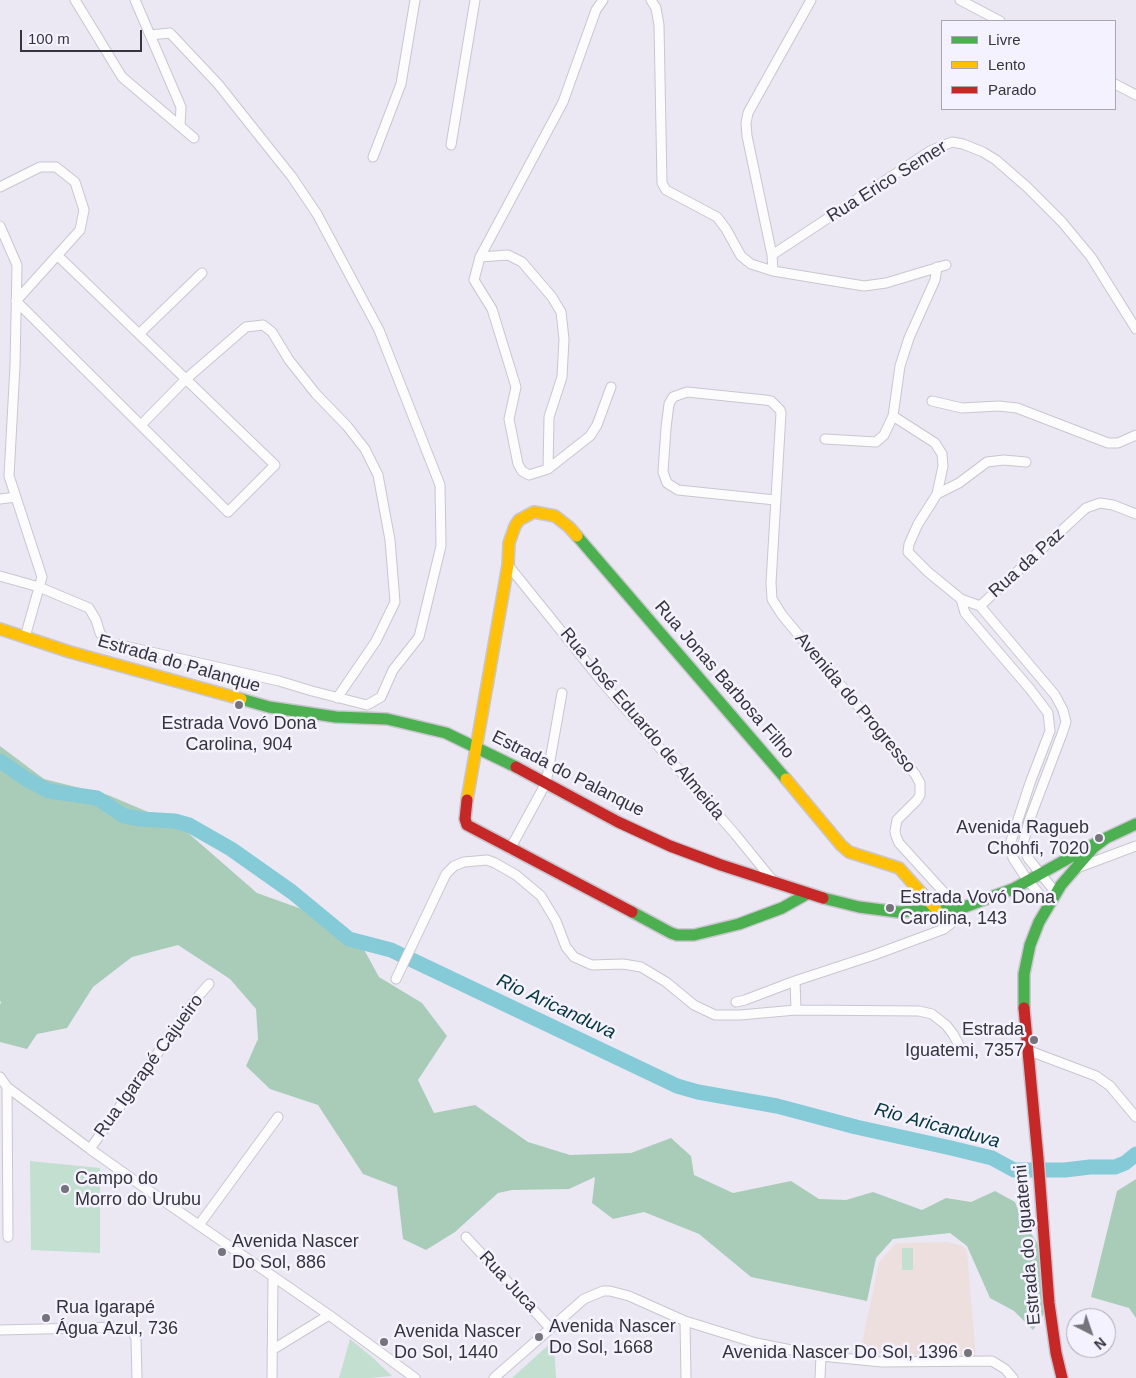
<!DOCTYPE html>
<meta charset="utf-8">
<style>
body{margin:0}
#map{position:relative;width:1136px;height:1378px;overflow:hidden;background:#ebe8f4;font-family:Helvetica,sans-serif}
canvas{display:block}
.legend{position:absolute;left:941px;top:20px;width:175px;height:90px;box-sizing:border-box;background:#f5f2ff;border:1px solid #a9a6b1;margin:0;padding:6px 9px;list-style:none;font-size:15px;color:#36343c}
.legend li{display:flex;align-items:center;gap:10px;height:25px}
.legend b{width:25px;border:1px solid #a9a6b1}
.north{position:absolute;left:1066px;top:1308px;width:50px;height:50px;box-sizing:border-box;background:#f5f2ff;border:1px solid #a9a6b1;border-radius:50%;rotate:139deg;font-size:14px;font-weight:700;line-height:20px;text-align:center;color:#36343c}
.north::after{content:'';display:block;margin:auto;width:18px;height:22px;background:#75737c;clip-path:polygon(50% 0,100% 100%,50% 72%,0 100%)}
.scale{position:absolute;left:20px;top:30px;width:122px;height:22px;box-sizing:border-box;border:2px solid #36343c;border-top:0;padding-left:6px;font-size:15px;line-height:18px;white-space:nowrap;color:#36343c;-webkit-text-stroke:4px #f5f2ff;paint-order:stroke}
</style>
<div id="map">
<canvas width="1136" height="1378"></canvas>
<ul class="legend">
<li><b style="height:6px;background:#4caf50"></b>Livre</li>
<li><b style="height:6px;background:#ffc107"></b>Lento</li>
<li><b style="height:6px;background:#c62828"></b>Parado</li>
</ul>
<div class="north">N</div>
<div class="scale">100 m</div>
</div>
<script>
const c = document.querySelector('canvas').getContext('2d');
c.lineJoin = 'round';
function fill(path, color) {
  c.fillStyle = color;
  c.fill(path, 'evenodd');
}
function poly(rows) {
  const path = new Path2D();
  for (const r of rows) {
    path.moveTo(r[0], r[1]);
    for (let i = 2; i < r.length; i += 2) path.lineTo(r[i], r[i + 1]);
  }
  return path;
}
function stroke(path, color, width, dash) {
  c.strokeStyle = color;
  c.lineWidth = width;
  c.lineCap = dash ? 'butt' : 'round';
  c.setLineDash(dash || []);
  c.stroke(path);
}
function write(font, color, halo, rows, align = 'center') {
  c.font = font + ' Helvetica,sans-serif';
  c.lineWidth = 5;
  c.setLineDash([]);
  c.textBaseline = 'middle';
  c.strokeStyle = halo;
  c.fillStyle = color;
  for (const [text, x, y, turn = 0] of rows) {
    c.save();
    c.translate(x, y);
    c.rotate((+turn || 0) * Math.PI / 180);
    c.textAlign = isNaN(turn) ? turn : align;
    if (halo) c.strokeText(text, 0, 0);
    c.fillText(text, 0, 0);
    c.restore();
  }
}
fill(poly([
 [947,1242,963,1246,967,1252,976,1356,917,1358,872,1354,872,1348,861,1348,879,1262,896,1243]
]), '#eedfdf');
fill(poly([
 [30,1161,100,1168,100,1253,31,1250],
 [902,1248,913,1248,913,1270,902,1270],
 [350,1339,372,1357,392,1376,370,1378,339,1378],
 [554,1340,556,1378,512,1378]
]), '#c3dfd0');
fill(poly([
 [0,746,44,779,108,795,179,825,257,893,310,912,361,944,379,977,422,1003,447,1036,418,1080,434,1113,475,1105,528,1142,570,1155,631,1153,671,1138,691,1156,694,1175,733,1193,791,1181,819,1199,846,1200,873,1192,922,1210,946,1198,971,1202,995,1191,1015,1202,1022,1220,1040,1247,1046,1311,1033,1330,1014,1311,990,1298,967,1246,950,1233,893,1239,876,1258,867,1301,751,1277,699,1234,644,1212,613,1219,592,1203,595,1177,569,1189,512,1190,498,1193,455,1232,426,1250,403,1239,397,1187,363,1174,318,1105,270,1089,246,1066,258,1039,256,1009,230,979,178,945,132,957,93,987,67,1028,37,1034,27,1049,0,1042,0,1005,1,1002,0,1001],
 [1136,1179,1136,1318,1129,1308,1091,1297,1117,1191]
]), '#a9ccb9');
stroke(poly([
 [0,761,26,779,49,791,97,798,124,816,141,819,175,821,189,825,231,849,292,892,349,939,391,950,677,1086,698,1092,777,1106,856,1127,951,1148,992,1158,1014,1170,1065,1170,1090,1167,1115,1167,1125,1163,1136,1154]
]), '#84cad7', 15);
const street = poly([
 [75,0,122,77,194,138],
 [135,0,181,107,180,126],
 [603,0,596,10,563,102,480,257,474,280,492,309,516,387,509,419,518,464,522,471,529,475,548,469,590,436,597,425,611,387],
 [651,0,656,8,659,25,662,183,666,190,717,217,726,229,741,256,751,264,773,271,864,286,886,283,946,265],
 [960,0,1000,21],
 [1115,84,1136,95],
 [451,145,475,0],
 [373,157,401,84,415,0],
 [0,187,40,167,56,167,75,182,84,210,80,230,16,301,228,512,275,465,57,255],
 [0,226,17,265,15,366,9,476,42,577,25,637],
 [772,255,930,151,952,142,963,144,983,152,996,160,1027,187,1062,222,1091,257,1136,329],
 [480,257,508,255,522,262,552,297,561,312,564,339,562,377,549,417,548,469],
 [937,267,935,280,909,338,900,366,893,416,935,443,942,454,943,466,937,494,918,524,909,544,908,552,928,572,961,599,980,606,1055,695,1063,710,1066,722,1062,734,1029,821,1023,844,1028,858,1056,893],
 [773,271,772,255,747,136,746,123,748,113,754,102,811,0],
 [139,334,202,273],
 [932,401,962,408,999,406,1017,408,1108,443,1118,443,1136,435],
 [141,425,186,379,246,327,263,325,272,332,289,360,316,394,347,426,365,449,378,475,390,540,395,602,376,641,337,698],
 [825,439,876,442,884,435,893,416],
 [937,494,959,483,987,462,1004,460,1026,462],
 [0,499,16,497],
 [508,565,603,683,735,834,774,882],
 [0,576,39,587,89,608,96,620,100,633,107,642,279,681,312,691,367,705,381,697,393,670,419,637,441,546,440,485,379,330,317,214,292,177,218,84,170,33,150,35],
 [961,599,965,613,1030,689,1048,713,1050,731,1030,783,1010,844,1013,858,1028,881,1049,905],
 [980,606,1086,508,1100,503,1113,505,1136,514],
 [510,849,546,783,562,693],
 [1077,868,1136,846],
 [396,979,446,874,454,866,464,862,487,860,495,863,516,875,541,896,556,921,566,947,574,957,592,965,623,964,641,967,666,982,694,1005,715,1015,740,1015,796,1010,919,1011,932,1014,946,1025,953,1034,960,1047],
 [795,981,796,1010],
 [736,1002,745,1000,795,981,874,955,944,929,953,922,958,916,959,909,899,843,896,836,895,831,897,820,917,800,920,795,920,783,915,774,782,615,772,599,771,583,781,413,780,410,771,401,765,400,687,392,673,397,669,404,666,428,663,472,667,483,678,490,775,500],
 [1027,1050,1096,1076,1110,1086,1136,1117],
 [0,1077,7,1087,90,1149,145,1188,329,1315,415,1378],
 [7,1087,8,1237],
 [90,1149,195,1000,209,984],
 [199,1225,278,1117],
 [466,1237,550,1328],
 [685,1321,686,1378],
 [0,1330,124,1327,133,1333,136,1338,137,1378],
 [272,1350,329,1315],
 [272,1378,273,1277],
 [494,1378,584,1299,603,1291,610,1291,629,1296,685,1321,756,1343,821,1356,882,1362,992,1361,1005,1369,1013,1378],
 [820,1378,821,1356]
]);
const fast = poly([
 [577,536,786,779],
 [241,699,269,707,336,717,387,719,446,733,516,767],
 [823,898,859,907,898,912,959,909,1013,889,1096,843],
 [632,912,671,933,677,935,694,935,739,924,782,908,807,894],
 [1024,1008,1024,974,1030,945,1039,922,1061,885,1094,847,1106,838,1136,824]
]);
const slow = poly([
 [0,629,70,652,241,699],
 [786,779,841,845,849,852,899,868,936,909],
 [467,800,508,565,509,543,515,526,519,520,534,512,555,516,569,527,577,536]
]);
const jam = poly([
 [516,767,618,822,670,846,721,865,823,898],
 [467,800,465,819,467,825,632,912],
 [1024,1008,1038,1158,1049,1303,1056,1353,1062,1378]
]);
stroke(street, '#c9c6cf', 11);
stroke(fast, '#c9c6cf', 14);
stroke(slow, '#c9c6cf', 14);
stroke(jam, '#c9c6cf', 14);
stroke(street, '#fcfcfd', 9);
stroke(fast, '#4caf50', 11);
stroke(slow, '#ffc107', 11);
stroke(jam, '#c62828', 11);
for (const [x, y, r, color] of [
 [239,705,5,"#75737c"],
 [1099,838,5,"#75737c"],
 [890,908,5,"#75737c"],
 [1034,1040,5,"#75737c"],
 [65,1189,5,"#75737c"],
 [222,1252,5,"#75737c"],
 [46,1318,5,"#75737c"],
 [539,1337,5,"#75737c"],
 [384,1342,5,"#75737c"],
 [968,1353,5,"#75737c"]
]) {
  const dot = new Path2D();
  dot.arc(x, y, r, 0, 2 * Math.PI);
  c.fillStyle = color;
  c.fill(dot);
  stroke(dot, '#f5f2ff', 2);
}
write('18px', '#36343c', '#f5f2ff', [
 ["Rua Erico Semer",887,182,-32],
 ["Rua da Paz",1027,563,-42],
 ["Estrada do Palanque",179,664,16],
 ["Rua Jonas Barbosa Filho",724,680,49],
 ["Avenida do Progresso",855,703,50],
 ["Rua José Eduardo de Almeida",642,724,50],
 ["Estrada do Palanque",568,774,27],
 ["Rua Igarapé Cajueiro",149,1066,-54],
 ["Estrada do Iguatemi",1028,1245,-95],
 ["Rua Juca",508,1282,47]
]);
write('18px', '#36343c', '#f5f2ff', [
 ["Estrada Vovó Dona",239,724,"center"],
 ["Carolina, 904",239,745,"center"],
 ["Avenida Ragueb",1089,828,"right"],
 ["Chohfi, 7020",1089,849,"right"],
 ["Estrada Vovó Dona",900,898],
 ["Carolina, 143",900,919],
 ["Estrada",1024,1030,"right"],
 ["Iguatemi, 7357",1024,1051,"right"],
 ["Campo do",75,1179],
 ["Morro do Urubu",75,1200],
 ["Avenida Nascer",232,1242],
 ["Do Sol, 886",232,1263],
 ["Rua Igarapé",56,1308],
 ["Água Azul, 736",56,1329],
 ["Avenida Nascer",549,1327],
 ["Do Sol, 1668",549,1348],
 ["Avenida Nascer",394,1332],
 ["Do Sol, 1440",394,1353],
 ["Avenida Nascer Do Sol, 1396",958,1353,"right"]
], 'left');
write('italic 19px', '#05373c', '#f5f2ff', [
 ["Rio Aricanduva",556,1007,25],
 ["Rio Aricanduva",937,1126,15]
]);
</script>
